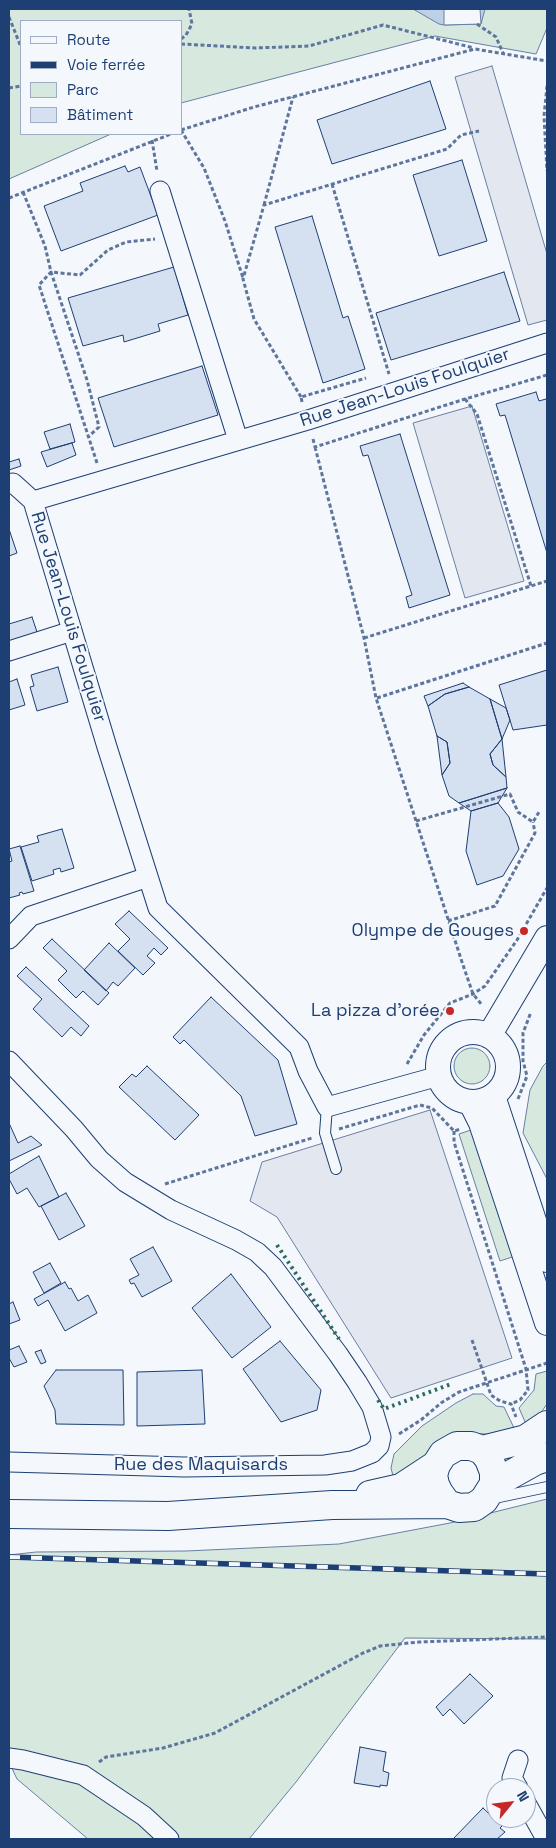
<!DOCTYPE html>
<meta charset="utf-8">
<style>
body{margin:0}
#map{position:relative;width:556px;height:1848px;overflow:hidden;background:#f4f7fb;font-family:"Space Grotesk",sans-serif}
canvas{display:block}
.frame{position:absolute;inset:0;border:10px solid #1d3f73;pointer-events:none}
.legend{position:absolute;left:20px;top:20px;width:162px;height:115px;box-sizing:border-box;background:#f4f7fb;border:1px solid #9eadc5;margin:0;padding:6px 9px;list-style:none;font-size:15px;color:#1d3f73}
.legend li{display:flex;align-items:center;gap:10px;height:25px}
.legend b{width:25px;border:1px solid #9eadc5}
.north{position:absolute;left:486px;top:1778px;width:50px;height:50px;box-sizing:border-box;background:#f4f7fb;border:1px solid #9eadc5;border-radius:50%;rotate:61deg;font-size:14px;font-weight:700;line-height:20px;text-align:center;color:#1d3f73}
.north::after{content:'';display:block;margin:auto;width:18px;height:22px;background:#c62828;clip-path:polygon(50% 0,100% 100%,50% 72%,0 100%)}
</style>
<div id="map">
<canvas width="556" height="1848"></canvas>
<div class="frame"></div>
<ul class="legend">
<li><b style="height:6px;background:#f4f7fb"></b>Route</li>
<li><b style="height:6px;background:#1d3f73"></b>Voie ferrée</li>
<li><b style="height:14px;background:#d7e8df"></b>Parc</li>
<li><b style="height:14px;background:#d5e0f0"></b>Bâtiment</li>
</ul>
<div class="north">N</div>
</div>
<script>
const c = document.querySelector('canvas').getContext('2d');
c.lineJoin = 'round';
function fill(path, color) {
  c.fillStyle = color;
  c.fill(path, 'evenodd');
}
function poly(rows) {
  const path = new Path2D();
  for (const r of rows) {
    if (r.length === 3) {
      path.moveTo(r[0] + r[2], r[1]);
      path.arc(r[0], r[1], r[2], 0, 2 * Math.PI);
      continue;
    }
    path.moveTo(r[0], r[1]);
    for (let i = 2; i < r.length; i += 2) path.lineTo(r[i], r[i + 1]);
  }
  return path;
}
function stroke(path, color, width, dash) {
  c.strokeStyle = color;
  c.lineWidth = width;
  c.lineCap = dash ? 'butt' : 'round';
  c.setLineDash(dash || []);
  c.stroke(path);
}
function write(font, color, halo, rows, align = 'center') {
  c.font = font + ' "Space Grotesk",sans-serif';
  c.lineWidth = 4;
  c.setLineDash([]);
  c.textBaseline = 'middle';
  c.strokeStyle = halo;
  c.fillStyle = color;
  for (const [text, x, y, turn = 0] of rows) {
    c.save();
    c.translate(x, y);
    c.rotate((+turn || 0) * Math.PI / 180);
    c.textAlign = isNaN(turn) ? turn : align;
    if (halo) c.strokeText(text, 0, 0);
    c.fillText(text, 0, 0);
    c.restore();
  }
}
const green = poly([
 [9,9,547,9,547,28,536,54,435,36,181,103,181,21,21,21,21,134,111,134,9,179,9,9],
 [472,1066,18],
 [547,1062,547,1179,523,1133,530,1090,543,1066,547,1062],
 [474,1129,515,1256,500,1261,459,1134,474,1129],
 [547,1371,547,1404,540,1414,526,1424,519,1408,534,1390,536,1374,547,1371],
 [473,1394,483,1394,496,1406,504,1407,515,1430,496,1435,474,1433,454,1433,423,1460,394,1480,391,1468,394,1454,422,1426,456,1403,473,1394],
 [547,1499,547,1639,405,1638,296,1782,249,1839,88,1839,17,1779,9,1762,9,1555,36,1552,186,1551,339,1544,450,1523,547,1499]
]);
fill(green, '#d7e8df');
stroke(green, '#687fa3', 1);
const parking = poly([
 [492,66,547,254,547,320,528,325,455,77,492,66],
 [472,406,524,581,465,598,413,423,472,406],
 [430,1110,512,1358,391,1398,277,1217,250,1201,262,1162,430,1110]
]);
fill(parking, '#e3e8f0');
stroke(parking, '#687fa3', 1);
const water = poly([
 [413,9,485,9,481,24,444,25,439,24,413,9]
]);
fill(water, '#bed0e5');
stroke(water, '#687fa3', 1);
const pier = poly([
 [444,9,480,9,481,24,444,25,444,9]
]);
fill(pier, '#f4f7fb');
stroke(pier, '#687fa3', 1);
const building = poly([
 [430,81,446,129,332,164,317,120,430,81],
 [462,160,487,241,439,256,413,175,462,160],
 [125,166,128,172,140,167,158,215,61,251,44,206,83,191,80,183,125,166],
 [312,216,343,318,348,316,365,369,323,383,275,227,312,216],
 [174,267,188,315,158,324,160,331,124,342,123,335,83,346,68,298,174,267],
 [504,272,520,321,391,360,376,313,504,272],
 [202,366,218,415,114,447,98,398,202,366],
 [536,392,539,401,546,399,547,402,547,553,505,415,500,416,496,404,536,392],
 [70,424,75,442,50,449,44,432,70,424],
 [400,434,450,595,409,608,406,597,412,595,368,455,363,456,360,446,400,434],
 [72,443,76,455,47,467,41,452,72,443],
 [19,459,21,466,9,470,9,462,19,459],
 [9,529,17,553,9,556,9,529],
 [32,617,38,635,9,644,9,624,32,617],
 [58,667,68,702,37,711,30,687,34,686,31,675,58,667],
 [547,670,547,725,513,730,499,685,547,670],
 [17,679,25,705,9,710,9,682,17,679],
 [463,683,469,687,445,694,428,706,424,696,463,683],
 [469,687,490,699,502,739,490,754,493,765,506,777,507,788,459,803,449,796,442,775,450,763,447,742,437,736,428,706,445,694,469,687],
 [490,699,506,708,510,720,502,739,490,699],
 [437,736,447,742,450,763,442,775,437,736],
 [502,739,506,777,493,765,490,754,502,739],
 [507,788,498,803,471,811,459,803,507,788],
 [498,803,509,817,519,849,503,876,477,885,466,851,471,811,498,803],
 [62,829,74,868,61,872,60,868,53,870,54,874,32,881,21,847,39,842,37,836,62,829],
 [20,846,34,891,23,894,22,892,19,893,20,895,9,898,9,862,12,861,9,849,20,846],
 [129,911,168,948,161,955,154,948,147,956,155,963,143,975,118,951,130,939,115,924,129,911],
 [52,939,109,993,98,1005,83,991,76,998,58,980,67,971,43,948,52,939],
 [109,943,135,968,118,986,113,982,106,991,84,970,109,943],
 [26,967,89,1026,81,1036,71,1027,62,1037,33,1009,42,999,17,976,26,967],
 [211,997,278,1060,297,1124,255,1136,241,1096,184,1040,180,1044,173,1037,211,997],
 [147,1066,199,1115,175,1140,119,1087,132,1074,136,1077,147,1066],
 [9,1123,18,1143,31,1136,42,1145,9,1161,9,1123],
 [39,1156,59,1197,39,1207,27,1188,17,1194,9,1179,9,1174,39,1156],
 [66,1193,85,1226,59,1240,41,1206,66,1193],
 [153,1247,172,1281,142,1297,134,1283,131,1284,129,1280,139,1275,130,1259,153,1247],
 [50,1263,61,1283,44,1293,33,1272,50,1263],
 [231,1274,271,1327,232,1358,192,1308,231,1274],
 [65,1282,69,1289,71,1288,78,1301,88,1295,97,1313,65,1331,48,1300,38,1306,34,1299,65,1282],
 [13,1302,20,1320,9,1324,9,1304,13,1302],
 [280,1341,321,1390,317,1410,281,1422,243,1369,280,1341],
 [19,1346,27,1362,14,1367,9,1358,9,1350,19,1346],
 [41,1350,46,1362,41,1364,35,1352,41,1350],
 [56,1370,123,1370,124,1425,56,1424,55,1410,44,1386,56,1370],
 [202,1370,205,1424,137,1426,137,1372,202,1370],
 [470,1674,493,1696,464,1724,450,1709,443,1716,436,1707,470,1674],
 [360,1747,386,1752,383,1771,389,1773,387,1786,380,1785,380,1787,354,1783,360,1747],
 [483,1808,502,1826,500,1828,505,1832,497,1839,453,1839,483,1808]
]);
fill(building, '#d5e0f0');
stroke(building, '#1d3f73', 1);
const service = poly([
 [327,1107,325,1133,336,1169],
 [490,1499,547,1487]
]);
const minor = poly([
 [160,191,238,440],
 [9,484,13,483,33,501],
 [9,651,72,631],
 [9,939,31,916,148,877],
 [9,1061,74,1129,99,1159,125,1182,171,1210,236,1240,257,1252,273,1267,338,1354,357,1382,372,1407,381,1437,379,1446,372,1453,352,1461,325,1465,184,1467,9,1462],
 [439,1076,327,1107,308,1071,299,1047,158,908,107,747,33,501,308,420,547,343],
 [9,1758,23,1760,83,1775,144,1816,169,1839],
 [518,1760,512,1778,518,1788],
 [526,1803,546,1839]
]);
const tertiary = poly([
 [473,1067,35],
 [489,1036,547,938],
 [493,1096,547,1260],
 [471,1103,481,1123,547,1323]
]);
const secondary = poly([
 [482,1450,526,1439,547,1425],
 [494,1484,535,1461,547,1457],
 [370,1495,401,1488,436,1465],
 [9,1514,168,1516,332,1505,447,1504,459,1508,474,1507,484,1500,494,1484,494,1472,489,1459,482,1450,471,1446,457,1446,443,1454,436,1465,433,1475,435,1485,439,1493,447,1504]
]);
stroke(service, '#1d3f73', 12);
stroke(minor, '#1d3f73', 21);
stroke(tertiary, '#1d3f73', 26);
stroke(secondary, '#1d3f73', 30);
stroke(poly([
 [9,17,21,47],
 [477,24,496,37,503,53],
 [181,39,186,35,192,24,189,9],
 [181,44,255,48,309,46,383,25,474,48],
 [547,86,544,116,547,171],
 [9,88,21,86],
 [181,130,254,107,475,49,547,61],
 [181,130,204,168,225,221,243,278],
 [152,140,157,171],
 [332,184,389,374],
 [23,192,45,246,51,272,87,380,99,427,88,437],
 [9,198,171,134],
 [264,205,293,97],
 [301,397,254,319,243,279,264,205,447,149,461,135,479,131],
 [465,399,477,414,531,586],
 [302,402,301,397,366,378],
 [313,439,315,447,465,399,547,375],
 [315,447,364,638,376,698,463,965,473,994,482,1005],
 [97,463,39,285,51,272,80,275,108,250,126,242,155,239],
 [364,638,547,581],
 [377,698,547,643],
 [416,821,510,794,518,812,533,822,539,812],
 [448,921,495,906,535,833,533,822],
 [407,1064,424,1035,450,1003,473,994,485,986,517,940,547,888],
 [518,1099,527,1076,523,1061,523,1033,531,1012],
 [339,1129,420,1105,432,1108,454,1131,461,1129],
 [454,1131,454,1142,526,1369,528,1390,520,1400,511,1404],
 [165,1184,312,1138],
 [472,1340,491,1395,500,1401,511,1404,516,1417],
 [399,1434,421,1420,441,1403,459,1392,547,1363],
 [99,1762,106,1757,163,1748,215,1733,363,1653,380,1646,419,1642,547,1637]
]), '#5e769c', 3, [4, 2.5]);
stroke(service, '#f4f7fb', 10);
stroke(minor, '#f4f7fb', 19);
stroke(tertiary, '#f4f7fb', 24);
stroke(secondary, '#f4f7fb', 28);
const rail = poly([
 [9,1557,547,1574]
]);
stroke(rail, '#1d3f73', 5.5);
stroke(rail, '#f4f7fb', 4, [11]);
stroke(poly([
 [277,1245,339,1339],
 [378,1400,384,1409,451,1384]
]), '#2c6c60', 4, [2.5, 4]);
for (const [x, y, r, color] of [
 [524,931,5,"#c62828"],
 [450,1011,5,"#c62828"]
]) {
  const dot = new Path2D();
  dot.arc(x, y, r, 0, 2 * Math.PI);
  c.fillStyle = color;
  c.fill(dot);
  stroke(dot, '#f4f7fb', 2);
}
write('18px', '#1d3f73', '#f4f7fb', [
 ["Rue Jean-Louis Foulquier",405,388,-18],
 ["Rue Jean-Louis Foulquier",68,617,73],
 ["Rue des Maquisards",201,1465]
]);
write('18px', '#1d3f73', '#f4f7fb', [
 ["Olympe de Gouges",514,931],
 ["La pizza d'orée",440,1011]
], 'right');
</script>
